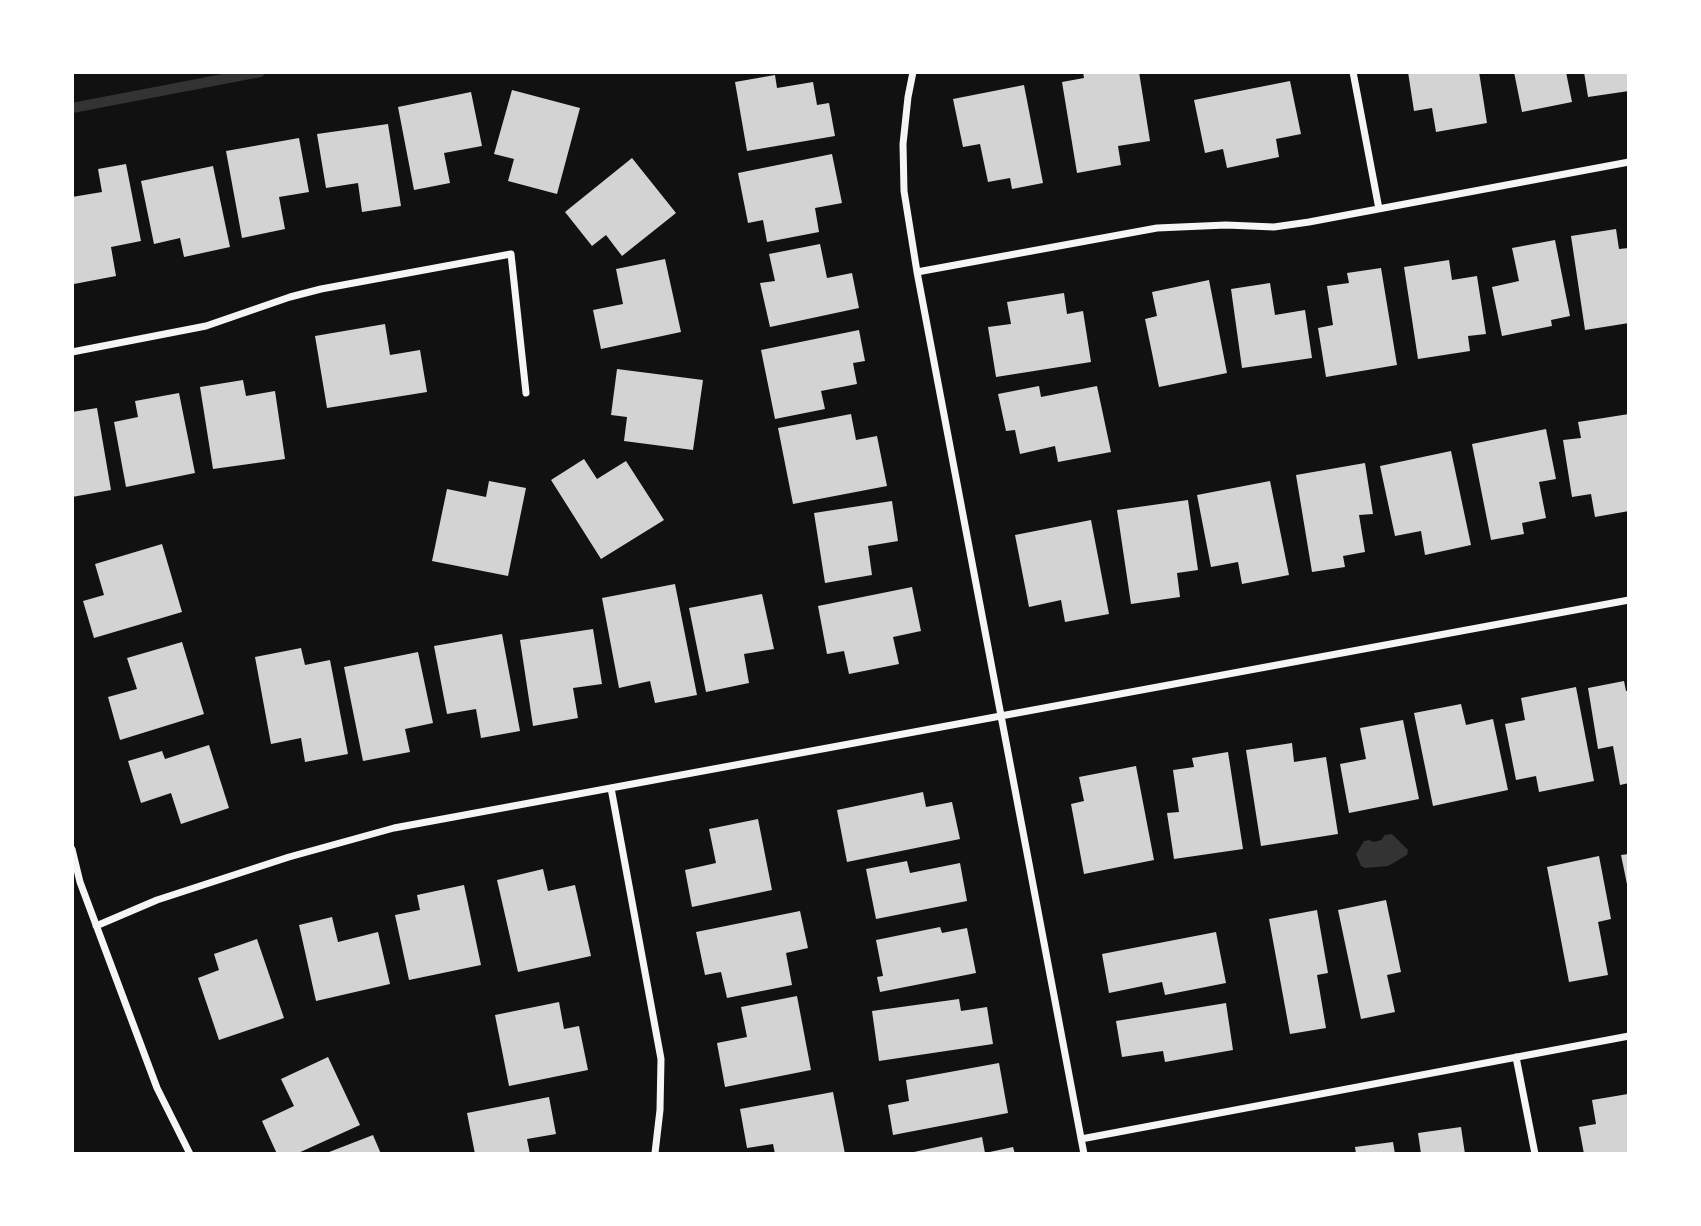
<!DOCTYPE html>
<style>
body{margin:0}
#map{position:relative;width:1701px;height:1226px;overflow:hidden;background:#111;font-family:Raleway,sans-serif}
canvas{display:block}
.frame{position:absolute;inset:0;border:74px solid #fff;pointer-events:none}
</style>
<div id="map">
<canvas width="1701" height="1226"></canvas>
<div class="frame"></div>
</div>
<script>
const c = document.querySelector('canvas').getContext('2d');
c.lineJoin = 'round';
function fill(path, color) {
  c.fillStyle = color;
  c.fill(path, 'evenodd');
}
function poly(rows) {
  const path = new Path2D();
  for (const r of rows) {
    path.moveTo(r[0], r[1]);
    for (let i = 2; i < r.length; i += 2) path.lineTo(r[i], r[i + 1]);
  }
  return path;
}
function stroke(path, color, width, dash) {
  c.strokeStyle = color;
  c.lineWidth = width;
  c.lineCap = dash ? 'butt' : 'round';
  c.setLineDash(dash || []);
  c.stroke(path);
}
fill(poly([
 [1392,834,1408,850,1407,855,1388,866,1365,868,1361,866,1356,854,1364,841,1369,840,1374,842,1381,840,1385,835]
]), '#333');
stroke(poly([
 [72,108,260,72]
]), '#333', 10);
fill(poly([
 [1083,72,1139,72,1150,141,1118,146,1121,165,1077,173,1062,82,1084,78],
 [1408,72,1479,72,1487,123,1436,132,1432,108,1414,111],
 [1514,72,1566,72,1572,102,1522,112],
 [1584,72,1629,72,1629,91,1588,97],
 [775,75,777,88,813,82,817,105,829,103,835,136,747,151,735,82],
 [1290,81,1301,134,1276,139,1279,157,1227,168,1223,149,1205,153,1194,100],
 [1024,85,1043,183,1012,189,1010,178,988,182,980,144,963,147,953,99],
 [512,90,580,108,557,194,508,181,514,159,494,154],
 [471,92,482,146,444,153,450,183,414,190,398,107],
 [388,124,401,206,362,212,358,183,326,188,317,134],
 [299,138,309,192,279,197,285,229,242,238,226,151],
 [832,154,842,203,815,208,819,232,767,242,763,220,748,223,738,173],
 [632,158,676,213,622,256,606,235,592,246,565,212],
 [126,164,141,241,111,247,116,276,74,284,72,270,72,197,102,192,98,169],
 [213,166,230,247,184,257,180,238,154,244,141,181],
 [1616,229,1619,249,1629,248,1629,323,1585,330,1571,236],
 [1555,240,1570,316,1551,320,1552,326,1502,336,1492,287,1519,281,1512,248],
 [820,244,827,278,852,273,859,308,770,327,760,283,775,281,769,254],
 [665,259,681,332,601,349,593,310,623,304,616,269],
 [1449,260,1452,280,1477,276,1486,334,1468,336,1470,351,1418,359,1404,267],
 [1381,268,1397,365,1326,377,1318,328,1333,325,1327,286,1349,283,1347,273],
 [1209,280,1227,373,1159,387,1145,319,1157,316,1152,292],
 [1270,283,1275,315,1305,310,1312,358,1242,368,1231,289],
 [1064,293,1067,314,1083,311,1091,362,996,377,988,327,1011,324,1007,302],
 [385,324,390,355,420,350,427,392,327,408,315,336],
 [859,330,865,361,853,363,857,384,821,391,825,409,775,419,761,350],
 [617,369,703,380,693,450,624,441,627,417,611,415],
 [243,380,246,396,275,391,285,459,213,469,200,387],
 [1039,386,1041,397,1097,386,1111,452,1058,462,1055,446,1020,454,1015,430,1006,431,998,394],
 [179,393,195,473,126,487,114,422,138,417,135,401],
 [97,408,111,490,72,497,72,412],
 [851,414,856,440,877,436,887,486,793,504,778,428],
 [1629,414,1629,511,1595,517,1591,494,1572,497,1563,440,1581,438,1578,422],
 [1546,429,1556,479,1539,482,1546,518,1522,523,1524,534,1491,540,1472,444],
 [1451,451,1471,545,1425,555,1421,531,1395,536,1380,466],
 [584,459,597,479,626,461,664,520,601,559,551,480],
 [1365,463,1373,514,1359,515,1365,552,1343,556,1345,567,1312,572,1296,475],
 [489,481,526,488,508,576,432,561,447,489,486,497],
 [1270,481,1289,575,1242,584,1238,562,1211,567,1197,495],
 [1188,500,1198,570,1177,573,1180,597,1131,604,1117,510],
 [892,501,898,541,868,546,872,575,825,583,814,513],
 [1091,520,1109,614,1065,622,1061,600,1029,607,1015,535],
 [162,544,182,612,94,638,83,601,104,595,95,564],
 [675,584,697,695,655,703,650,681,619,688,602,598],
 [912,587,921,631,893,637,899,664,849,674,844,651,827,654,818,606],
 [762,594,774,649,744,654,749,683,706,692,689,608],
 [593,629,602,684,573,688,578,718,533,726,520,640],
 [502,634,520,731,481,738,476,709,447,714,434,646],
 [182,642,204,714,120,740,108,697,137,689,127,658],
 [301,648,305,665,330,660,348,754,305,762,301,738,271,744,255,657],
 [418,652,433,723,405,729,410,752,363,761,344,667],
 [1624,681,1626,691,1629,691,1629,783,1620,785,1613,746,1598,749,1588,688],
 [1576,687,1594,781,1539,792,1536,776,1516,780,1505,724,1525,720,1521,698],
 [1461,704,1466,725,1493,719,1508,790,1433,806,1414,713],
 [1403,720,1419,799,1349,813,1340,764,1366,759,1360,728],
 [1292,743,1294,762,1326,757,1338,834,1261,846,1246,750],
 [209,745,229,808,181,824,171,793,141,803,128,761,162,751,165,759],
 [1228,752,1243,849,1174,859,1167,813,1179,812,1173,770,1194,767,1192,758],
 [1136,766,1154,860,1084,874,1071,804,1084,801,1079,777],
 [923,792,926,807,952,802,960,839,847,862,837,810],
 [758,819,772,890,692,907,685,870,716,863,709,829],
 [1629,854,1629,889,1628,889,1621,855],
 [1599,856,1611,919,1598,922,1608,975,1569,982,1547,867],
 [907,861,910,873,960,863,967,901,876,919,866,869],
 [543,869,548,891,575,885,591,956,518,972,497,880],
 [464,885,481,965,409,980,395,915,420,910,417,895],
 [1386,900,1401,972,1387,975,1395,1012,1361,1019,1338,910],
 [1317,910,1328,973,1317,975,1326,1028,1290,1034,1269,919],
 [800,911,808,948,786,953,792,985,727,998,721,972,705,975,696,932],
 [332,917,338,942,378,932,390,984,316,1001,299,925],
 [940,927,942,933,967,928,976,973,880,992,877,977,883,976,876,940],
 [1216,932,1226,983,1165,995,1162,982,1109,993,1102,954],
 [257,939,284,1018,219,1040,198,978,219,970,214,954],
 [797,996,811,1070,725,1087,717,1043,747,1037,741,1007],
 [959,999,961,1011,987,1007,993,1044,879,1061,872,1011],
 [559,1002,564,1029,579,1026,588,1070,509,1086,495,1015],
 [1226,1003,1233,1050,1165,1062,1163,1051,1122,1057,1116,1021],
 [328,1057,360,1125,296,1154,277,1154,262,1121,294,1106,281,1079],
 [999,1063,1008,1113,893,1135,888,1105,909,1101,906,1080],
 [833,1092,845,1154,775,1154,773,1144,747,1148,740,1109],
 [1628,1094,1629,1154,1584,1154,1579,1127,1596,1124,1592,1100],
 [549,1097,556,1134,527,1139,530,1154,475,1154,467,1113],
 [1461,1127,1465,1154,1421,1154,1418,1133],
 [373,1135,381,1154,324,1154],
 [982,1137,985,1153,1013,1147,1015,1154,905,1154],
 [1393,1142,1395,1154,1356,1154,1355,1147]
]), '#d3d3d3');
stroke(poly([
 [913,72,908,97,903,144,904,191,917,272,1084,1154],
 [1353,72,1379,209],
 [917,272,1157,228,1226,225,1274,227,1309,222,1629,162],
 [72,352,206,326,290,297,321,289,511,254,526,393],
 [611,788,661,1059,660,1110,655,1153],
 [72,849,80,882,157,1088,190,1154],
 [96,926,157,900,289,857,394,828,1629,600],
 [1516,1057,1535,1154],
 [1081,1139,1629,1036]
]), '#f5f5f5', 7);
</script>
